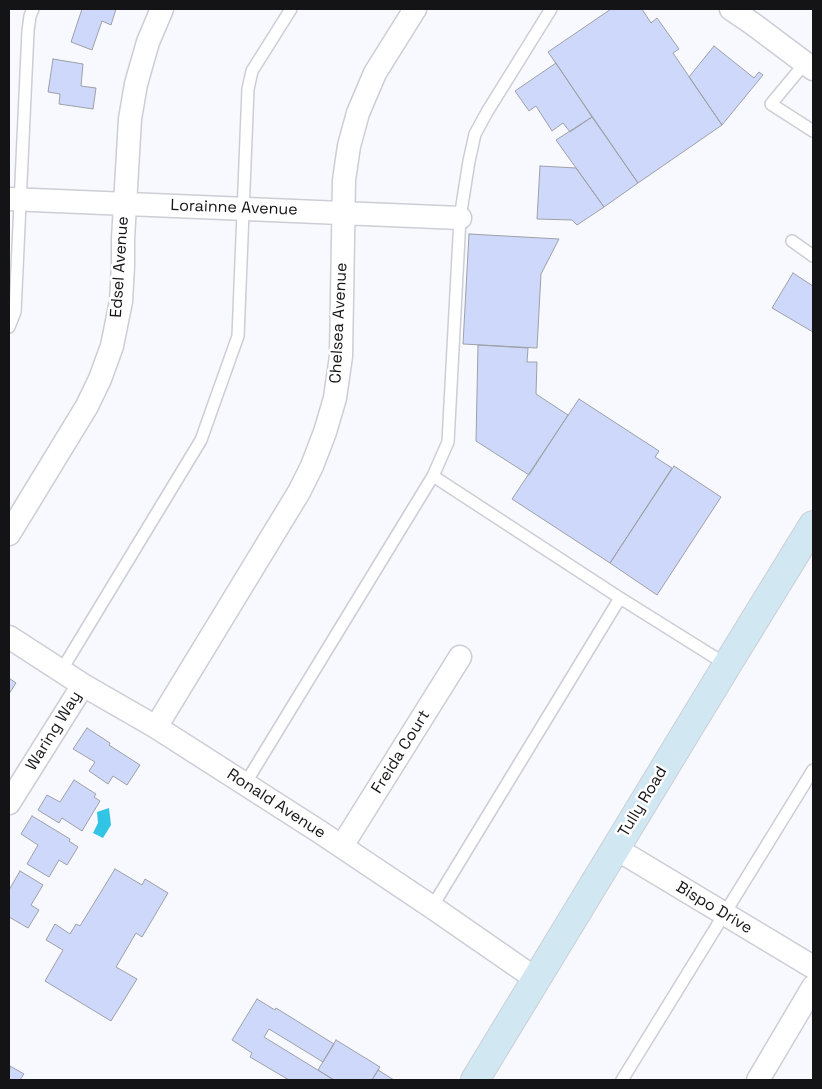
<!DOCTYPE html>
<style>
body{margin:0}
#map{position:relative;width:822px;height:1089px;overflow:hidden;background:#f7f9ff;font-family:"Space Grotesk",sans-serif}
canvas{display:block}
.frame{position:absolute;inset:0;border:10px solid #141417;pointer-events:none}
</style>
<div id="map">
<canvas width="822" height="1089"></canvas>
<div class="frame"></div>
</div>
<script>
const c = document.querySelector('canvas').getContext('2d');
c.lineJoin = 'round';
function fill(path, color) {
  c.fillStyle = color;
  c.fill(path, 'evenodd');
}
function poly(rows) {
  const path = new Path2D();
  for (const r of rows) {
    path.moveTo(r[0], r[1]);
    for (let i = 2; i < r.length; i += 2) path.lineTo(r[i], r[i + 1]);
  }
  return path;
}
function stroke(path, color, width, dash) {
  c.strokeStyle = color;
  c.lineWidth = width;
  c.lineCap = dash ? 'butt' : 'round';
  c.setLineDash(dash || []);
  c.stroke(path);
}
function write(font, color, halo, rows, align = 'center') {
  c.font = font + ' "Space Grotesk",sans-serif';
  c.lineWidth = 5;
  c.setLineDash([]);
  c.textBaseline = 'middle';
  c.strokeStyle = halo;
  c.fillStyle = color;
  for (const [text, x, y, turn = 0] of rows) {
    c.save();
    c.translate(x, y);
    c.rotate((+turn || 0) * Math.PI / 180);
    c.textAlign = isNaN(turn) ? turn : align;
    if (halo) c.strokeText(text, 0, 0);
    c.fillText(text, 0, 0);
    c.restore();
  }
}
fill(poly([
 [109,808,111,825,103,838,93,833,98,823,97,812]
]), '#31c4e5');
const building = poly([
 [82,9,116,9,111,25,102,21,92,50,71,42,82,9],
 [611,9,642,9,651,23,657,18,679,49,673,53,722,125,638,183,548,52,611,9],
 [714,46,754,78,759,72,763,75,722,125,689,77,714,46],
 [53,59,83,64,81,86,96,88,93,109,59,104,60,94,48,92,53,59],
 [556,63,592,117,570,132,563,123,552,131,536,106,529,111,515,91,556,63],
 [592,117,638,183,604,207,556,140,592,117],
 [540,166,576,168,604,207,577,225,572,220,537,219,540,166],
 [469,234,559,239,541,274,537,348,463,344,469,234],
 [793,273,813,286,813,332,772,308,793,273],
 [478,345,528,348,527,362,537,362,536,394,568,415,529,475,476,441,478,345],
 [579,399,659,451,655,457,672,468,610,563,512,499,579,399],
 [674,466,721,497,657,595,610,563,674,466],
 [9,678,16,683,9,694,9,678],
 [87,728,110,743,109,745,140,765,127,785,113,776,108,784,89,771,95,762,73,749,87,728],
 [74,780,96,794,94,797,100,801,82,831,62,818,59,823,38,810,47,795,60,802,74,780],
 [32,816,70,839,69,841,78,847,67,865,59,860,49,877,27,864,38,845,21,834,32,816],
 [115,869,142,885,145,879,168,893,142,937,136,933,116,967,137,979,111,1021,45,981,63,950,46,940,55,924,70,934,76,924,80,926,115,869],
 [20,871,43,885,31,905,39,910,28,928,9,917,9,890,20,871],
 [257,999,275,1010,276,1008,334,1044,323,1062,269,1029,264,1037,334,1080,289,1080,250,1057,252,1053,232,1040,257,999],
 [336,1040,380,1067,372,1080,334,1080,318,1070,336,1040],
 [10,1066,24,1074,20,1080,9,1080,10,1066],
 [378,1070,394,1080,372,1080,378,1070]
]);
fill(building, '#cdd8fb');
stroke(building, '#9ea0a6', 1);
const lane = poly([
 [805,63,771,104,813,131],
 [792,241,813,256],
 [9,327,15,312,28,31,30,16,33,9],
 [433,476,620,598,727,665],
 [61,671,201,440,238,336,248,89,252,71,291,9],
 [245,784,433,476,448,442,460,218,469,161,475,134,487,112,551,9],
 [432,907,620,598],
 [622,1080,813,770]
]);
const street = poly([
 [731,9,753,24,813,69],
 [9,199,460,218],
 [9,534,87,406,100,379,112,346,121,301,123,266,123,239,130,119,136,84,148,42,162,9],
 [9,637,83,685,156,727,320,832,432,907,536,979],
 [156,727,299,492,312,466,325,432,335,398,341,356,344,180,349,146,358,113,375,73,415,9],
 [9,803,83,685],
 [342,846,460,657],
 [615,848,813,967],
 [758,1080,813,987]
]);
const secondary = poly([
 [475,1080,727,665,813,525]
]);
stroke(lane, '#ccced5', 14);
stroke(street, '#ccced5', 25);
stroke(secondary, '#ccced5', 30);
stroke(lane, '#fff', 11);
stroke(street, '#fff', 22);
stroke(secondary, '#d1e8f2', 28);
write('16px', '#141417', '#fff', [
 ["Lorainne Avenue",234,208,2],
 ["Edsel Avenue",120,267,-86],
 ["Chelsea Avenue",339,323,-87],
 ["Waring Way",54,731,-58],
 ["Freida Court",401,752,-58],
 ["Tully Road",643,802,-59],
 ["Ronald Avenue",276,804,33],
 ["Bispo Drive",714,908,31]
]);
</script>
